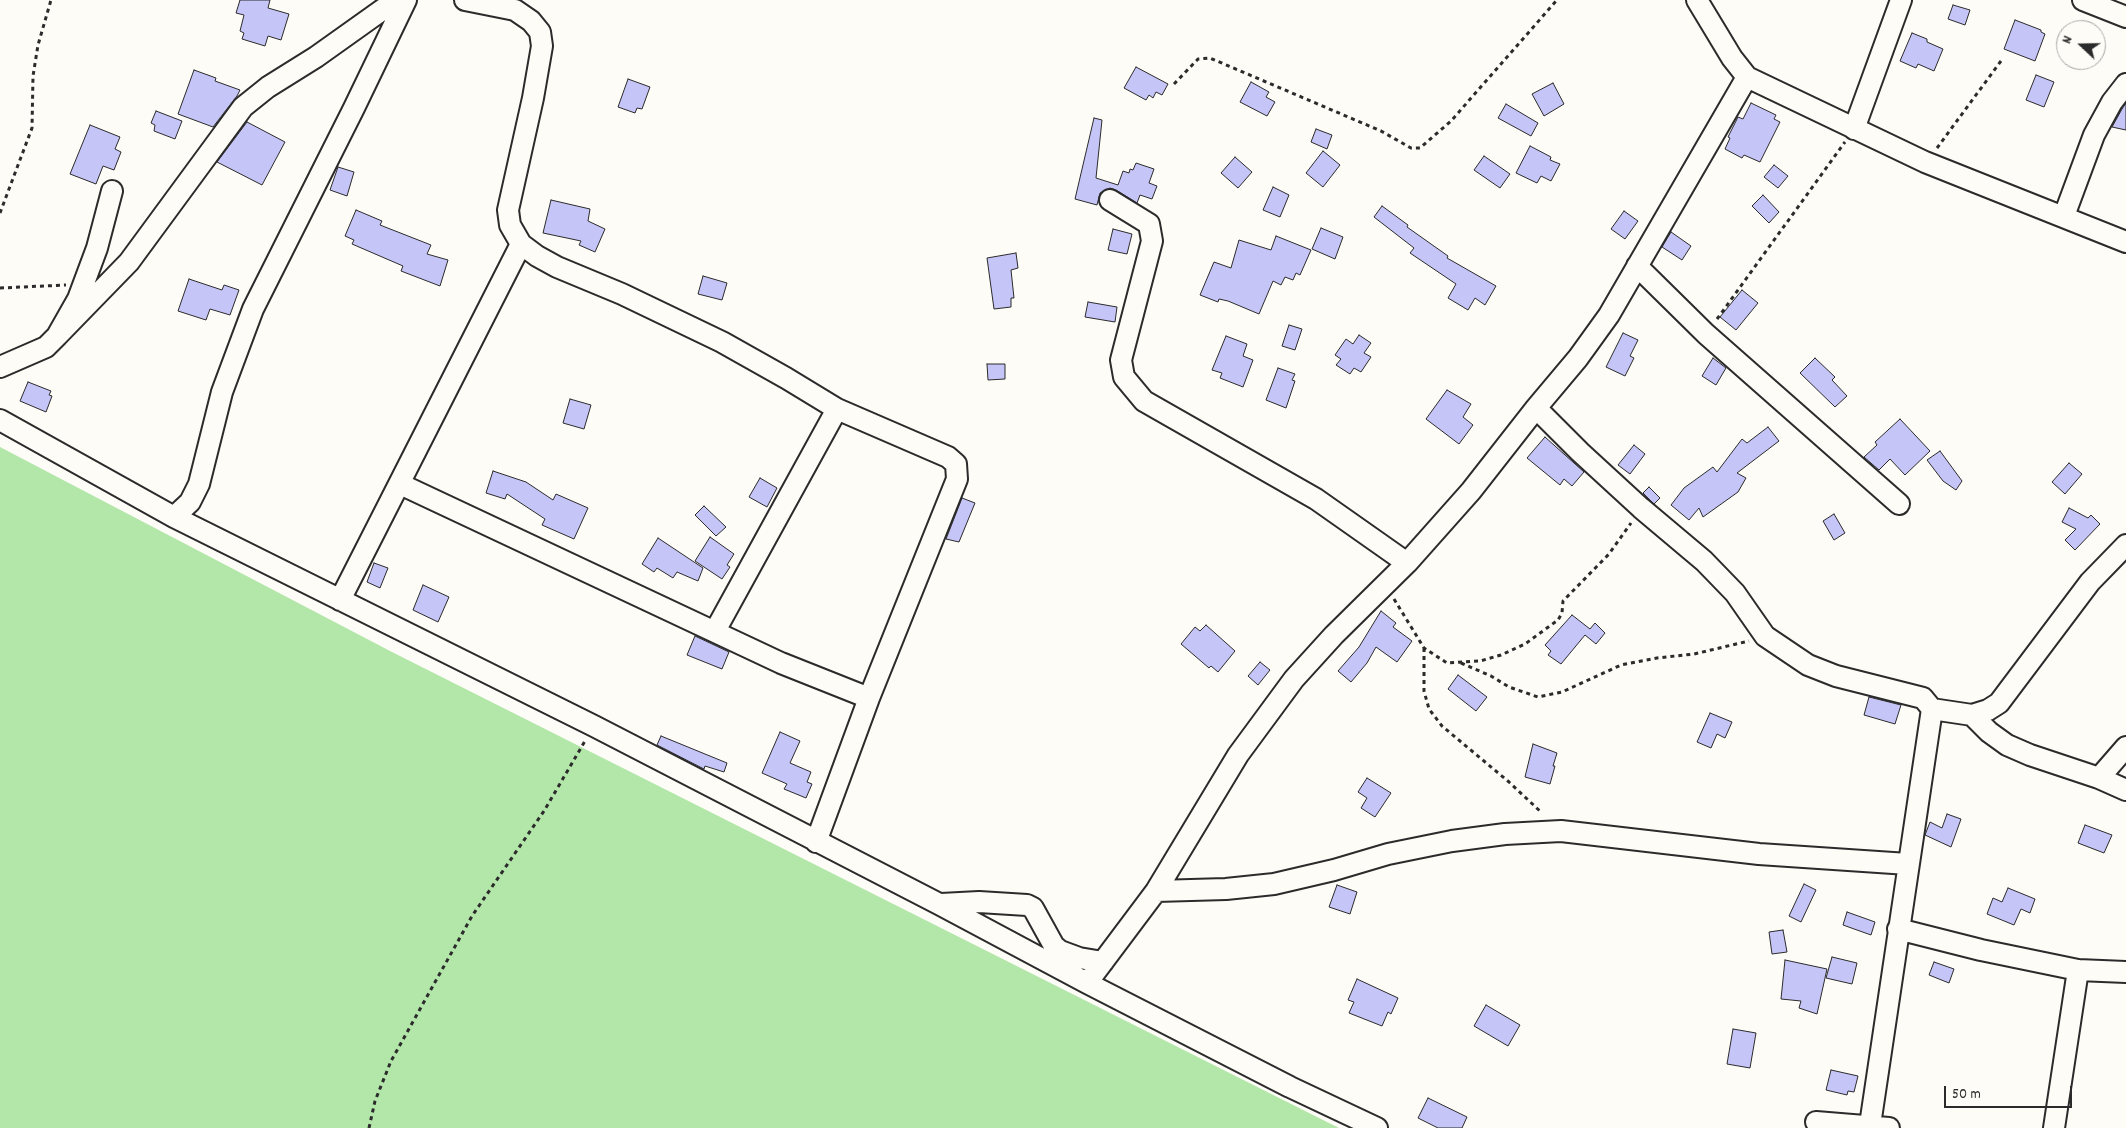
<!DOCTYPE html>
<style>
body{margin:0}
#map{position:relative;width:2126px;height:1128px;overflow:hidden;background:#fdfcf7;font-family:Dekko,sans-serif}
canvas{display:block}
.north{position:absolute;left:2056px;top:20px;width:50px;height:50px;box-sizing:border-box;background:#fdfcf7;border:1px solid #a9a8a5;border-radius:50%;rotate:291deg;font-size:14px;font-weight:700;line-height:20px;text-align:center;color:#2b2b2b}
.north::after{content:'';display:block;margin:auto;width:18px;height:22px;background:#2b2b2b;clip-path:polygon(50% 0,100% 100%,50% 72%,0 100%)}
.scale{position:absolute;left:1944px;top:1086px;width:128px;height:22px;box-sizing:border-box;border:2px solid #2b2b2b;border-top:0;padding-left:6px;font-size:15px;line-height:18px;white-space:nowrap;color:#2b2b2b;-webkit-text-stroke:4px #fdfcf7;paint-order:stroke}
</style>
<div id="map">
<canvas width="2126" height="1128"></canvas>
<div class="north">N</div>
<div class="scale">50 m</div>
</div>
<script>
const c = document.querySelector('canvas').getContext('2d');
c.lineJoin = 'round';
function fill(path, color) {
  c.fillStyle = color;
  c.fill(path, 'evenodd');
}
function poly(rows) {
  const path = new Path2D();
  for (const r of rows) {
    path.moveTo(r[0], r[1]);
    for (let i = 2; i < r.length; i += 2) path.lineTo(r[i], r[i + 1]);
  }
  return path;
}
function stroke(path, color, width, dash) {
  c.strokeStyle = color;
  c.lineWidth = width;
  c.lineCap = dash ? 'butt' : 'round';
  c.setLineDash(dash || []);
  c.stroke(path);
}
fill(poly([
 [0,447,392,652,1339,1128,0,1128]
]), '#b3e7a9');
const building = poly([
 [240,0,270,0,268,8,289,14,281,40,268,36,265,46,242,39,244,33,240,31,244,15,236,13,240,0],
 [1953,5,1970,10,1965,25,1948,19,1953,5],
 [2015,20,2041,30,2041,32,2045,34,2035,61,2004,49,2015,20],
 [1912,33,1927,39,1927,42,1943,49,1934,71,1918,64,1916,68,1900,61,1912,33],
 [1136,67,1168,84,1162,95,1156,92,1153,98,1149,95,1146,100,1124,88,1136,67],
 [194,70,216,78,215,81,240,90,237,96,213,127,178,114,194,70],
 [2036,75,2054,82,2044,107,2026,100,2036,75],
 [628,79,650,87,642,109,637,108,635,113,618,107,628,79],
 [1251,82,1269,92,1266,97,1275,102,1267,116,1240,102,1251,82],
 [1553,83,1564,104,1544,116,1532,94,1553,83],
 [1751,103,1776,115,1774,119,1780,122,1760,162,1744,155,1742,158,1725,149,1730,138,1728,137,1738,117,1743,119,1751,103],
 [2126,103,2126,130,2112,127,2122,109,2126,103],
 [1506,104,1538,123,1531,136,1498,118,1506,104],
 [156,111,182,121,175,139,154,131,155,125,151,123,156,111],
 [1094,118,1102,120,1096,178,1118,185,1123,171,1129,173,1130,169,1133,170,1136,163,1154,169,1149,183,1157,186,1152,199,1140,195,1137,203,1116,190,1110,188,1100,193,1097,205,1075,199,1094,118],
 [247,122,285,142,262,185,217,162,247,122],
 [90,125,120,137,115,149,121,152,114,170,103,166,96,184,70,174,90,125],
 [1316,129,1332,135,1327,149,1311,142,1316,129],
 [1530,146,1551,157,1550,160,1560,164,1551,181,1541,176,1537,183,1516,173,1530,146],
 [1323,151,1340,165,1323,187,1306,173,1323,151],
 [1484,156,1510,174,1500,188,1474,170,1484,156],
 [1235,157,1252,172,1238,188,1221,173,1235,157],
 [1774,165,1788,176,1778,188,1764,177,1774,165],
 [338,167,354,172,347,196,330,190,338,167],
 [1273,187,1289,195,1280,217,1263,210,1273,187],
 [1763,195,1779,212,1769,223,1752,206,1763,195],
 [551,200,590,209,588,221,605,229,595,252,579,245,581,241,543,233,551,200],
 [1382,206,1408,225,1407,227,1448,256,1447,258,1496,286,1485,305,1475,298,1468,310,1448,298,1456,284,1410,253,1414,248,1374,217,1382,206],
 [356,210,382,221,380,225,431,245,427,254,448,260,440,286,401,271,403,266,352,244,354,240,345,236,356,210],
 [1624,211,1638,221,1625,239,1611,229,1624,211],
 [1321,228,1343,237,1335,259,1312,249,1321,228],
 [1113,229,1132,234,1127,254,1108,250,1113,229],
 [1671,232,1691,246,1682,260,1662,247,1671,232],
 [1276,236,1311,250,1300,275,1296,273,1293,280,1285,277,1281,285,1273,281,1259,314,1228,301,1219,299,1218,302,1200,295,1214,262,1231,268,1239,240,1271,250,1276,236],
 [1016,253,1018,268,1011,270,1014,298,1011,298,1011,307,994,309,987,258,1016,253],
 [703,276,727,283,722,300,698,294,703,276],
 [189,279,222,290,224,285,239,290,230,315,210,309,206,320,178,311,189,279],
 [1742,290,1758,303,1736,330,1720,317,1742,290],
 [1088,302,1117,307,1115,322,1085,317,1088,302],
 [1289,325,1302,329,1295,350,1282,346,1289,325],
 [1623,333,1638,340,1630,356,1634,358,1625,376,1606,367,1623,333],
 [1359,335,1371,343,1364,353,1371,357,1361,372,1354,368,1350,374,1336,365,1341,359,1335,355,1346,339,1353,344,1359,335],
 [1226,336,1247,344,1243,356,1253,360,1243,387,1220,378,1222,373,1212,370,1226,336],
 [1713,358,1726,368,1716,385,1702,376,1713,358],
 [1815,358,1835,377,1832,380,1847,396,1835,407,1800,373,1815,358],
 [987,364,1005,364,1005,379,988,380,987,364],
 [1278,368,1295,374,1292,380,1295,381,1286,408,1266,400,1278,368],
 [28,382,51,391,49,395,52,396,46,412,20,401,28,382],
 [1447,390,1471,404,1463,417,1473,425,1459,444,1426,419,1447,390],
 [570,399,591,405,584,429,563,423,570,399],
 [1900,419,1930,451,1905,475,1890,459,1879,470,1864,457,1877,445,1875,442,1900,419],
 [1768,427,1779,441,1737,473,1746,478,1738,492,1703,517,1699,508,1689,520,1671,505,1684,488,1713,467,1717,472,1742,439,1747,443,1768,427],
 [1545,437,1584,472,1572,486,1564,479,1560,485,1527,458,1545,437],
 [1634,445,1645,454,1630,474,1618,465,1634,445],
 [1940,451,1962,481,1956,490,1943,481,1927,460,1940,451],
 [2069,463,2082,474,2065,494,2052,482,2069,463],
 [493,471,526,482,553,500,556,494,588,508,574,539,542,525,545,519,507,494,505,499,486,493,493,471],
 [760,478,777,488,767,507,749,497,760,478],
 [1649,487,1660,498,1654,504,1643,493,1649,487],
 [962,498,975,503,959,542,946,539,962,498],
 [704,506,726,527,716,536,695,515,704,506],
 [2069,508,2088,518,2091,515,2100,524,2075,550,2065,540,2076,529,2062,522,2069,508],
 [1834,514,1845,533,1834,540,1823,521,1834,514],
 [710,537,734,554,727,565,730,567,722,579,695,561,710,537],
 [658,538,703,568,698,581,677,572,673,578,657,568,654,572,642,564,658,538],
 [374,563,388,568,380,588,367,582,374,563],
 [423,585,449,597,438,622,413,610,423,585],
 [1381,611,1396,623,1393,627,1412,641,1397,662,1376,647,1367,663,1351,682,1338,671,1359,647,1381,611],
 [1572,615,1590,629,1595,623,1605,633,1596,644,1585,635,1561,664,1548,655,1551,651,1545,645,1572,615],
 [1206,625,1235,651,1218,672,1211,666,1209,668,1181,644,1195,627,1200,631,1206,625],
 [695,636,729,652,722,669,687,655,695,636],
 [1260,662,1270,670,1258,685,1248,676,1260,662],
 [1458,675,1487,697,1476,711,1448,689,1458,675],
 [1869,697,1901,705,1895,724,1864,715,1869,697],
 [1710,713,1732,722,1725,738,1717,734,1711,748,1697,742,1710,713],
 [780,732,800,741,790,763,811,772,807,782,812,784,806,798,784,789,787,784,762,773,780,732],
 [661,736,727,763,724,772,705,766,704,769,657,745,661,736],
 [1533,744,1557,753,1553,766,1555,766,1550,784,1525,777,1533,744],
 [1367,778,1391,793,1375,817,1361,808,1367,798,1358,792,1367,778],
 [1947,814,1961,819,1951,847,1925,835,1930,822,1942,828,1947,814],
 [2085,825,2112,835,2104,853,2078,843,2085,825],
 [1804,884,1816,890,1801,922,1789,916,1804,884],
 [1337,885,1357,892,1350,914,1329,907,1337,885],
 [2008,888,2035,899,2030,913,2021,909,2014,925,1987,914,1993,898,2002,902,2008,888],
 [1847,912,1875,922,1871,935,1843,925,1847,912],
 [1783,930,1787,952,1772,954,1769,932,1783,930],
 [1832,957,1857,963,1852,984,1826,978,1832,957],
 [1785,960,1827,969,1817,1014,1799,1008,1801,1001,1781,999,1785,960],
 [1934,962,1954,969,1949,983,1929,975,1934,962],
 [1357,979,1398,998,1391,1014,1388,1012,1382,1026,1349,1013,1354,1002,1348,1000,1357,979],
 [1486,1005,1520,1025,1508,1046,1474,1026,1486,1005],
 [1733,1029,1756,1033,1750,1068,1727,1064,1733,1029],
 [1831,1070,1858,1076,1854,1092,1848,1091,1847,1095,1826,1090,1831,1070],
 [1428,1098,1467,1117,1462,1128,1438,1128,1418,1118,1428,1098]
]);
fill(building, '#c6c5f8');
stroke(building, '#2b2b2b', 1);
const minor = poly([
 [465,0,515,10,531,21,540,32,542,46,533,98,508,210,510,225,521,244,537,256,557,267,622,294,722,342,786,378,837,409,948,457,956,464,957,479,869,698,816,842],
 [1697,0,1732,58,1747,77,1925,162,2126,242],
 [2083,0,2126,17],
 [1854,129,1901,0],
 [1110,200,1149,224,1152,241,1121,360,1124,377,1144,401,1316,499,1407,563],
 [2064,216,2094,135,2112,102,2126,84],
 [1637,266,1706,334,1899,504],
 [57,336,129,262,243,107,268,87,316,57,396,0],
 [0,367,46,347,57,336,78,299,97,248,112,191],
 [1536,408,1580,452,1641,508,1704,561,1735,593,1765,636,1808,665,1836,676,1923,698,1932,709,1870,1125],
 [0,420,174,517,594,726,939,904,1087,983,1290,1087,1377,1128],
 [400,484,781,663,869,698],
 [174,517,190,502,199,484,222,392,253,309,354,108,406,0],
 [340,600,521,244],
 [715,631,837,409],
 [1932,709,1972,715,1988,710,1999,703,2090,582,2126,545],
 [1972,715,1989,732,2007,745,2030,755,2099,778,2126,790],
 [2099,778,2126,747],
 [1156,891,1226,889,1274,884,1334,870,1388,854,1452,841,1505,834,1561,831,1759,854,1908,864],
 [941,904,979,902,1027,905,1033,908,1054,946,1060,951,1079,958,1103,962],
 [1898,929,1981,950,2078,970,2126,972],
 [1087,983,1156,891,1238,755,1294,679,1334,635,1407,563,1471,491,1536,408,1578,358,1609,315,1747,77],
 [1816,1122,1889,1128],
 [2054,1128,2078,970]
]);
stroke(minor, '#2b2b2b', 24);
stroke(poly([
 [1174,84,1198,59,1210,58,1381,131,1411,148,1420,148,1451,121,1557,0],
 [1937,148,2001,61],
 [0,213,32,128,33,76,38,45,51,0],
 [0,288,66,285],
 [1717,319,1845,142],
 [1394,599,1424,648,1447,663,1480,661,1501,655,1525,644,1558,620,1562,613,1563,601,1609,554,1631,523],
 [1424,648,1424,691,1429,709,1442,726,1509,782,1542,813],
 [1461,663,1491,676,1509,687,1538,697,1562,692,1621,665,1657,658,1694,654,1749,641],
 [369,1128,375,1101,391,1061,472,916,544,811,585,741]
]), '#2b2b2b', 3, [4, 4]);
stroke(minor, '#fdfcf7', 20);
</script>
